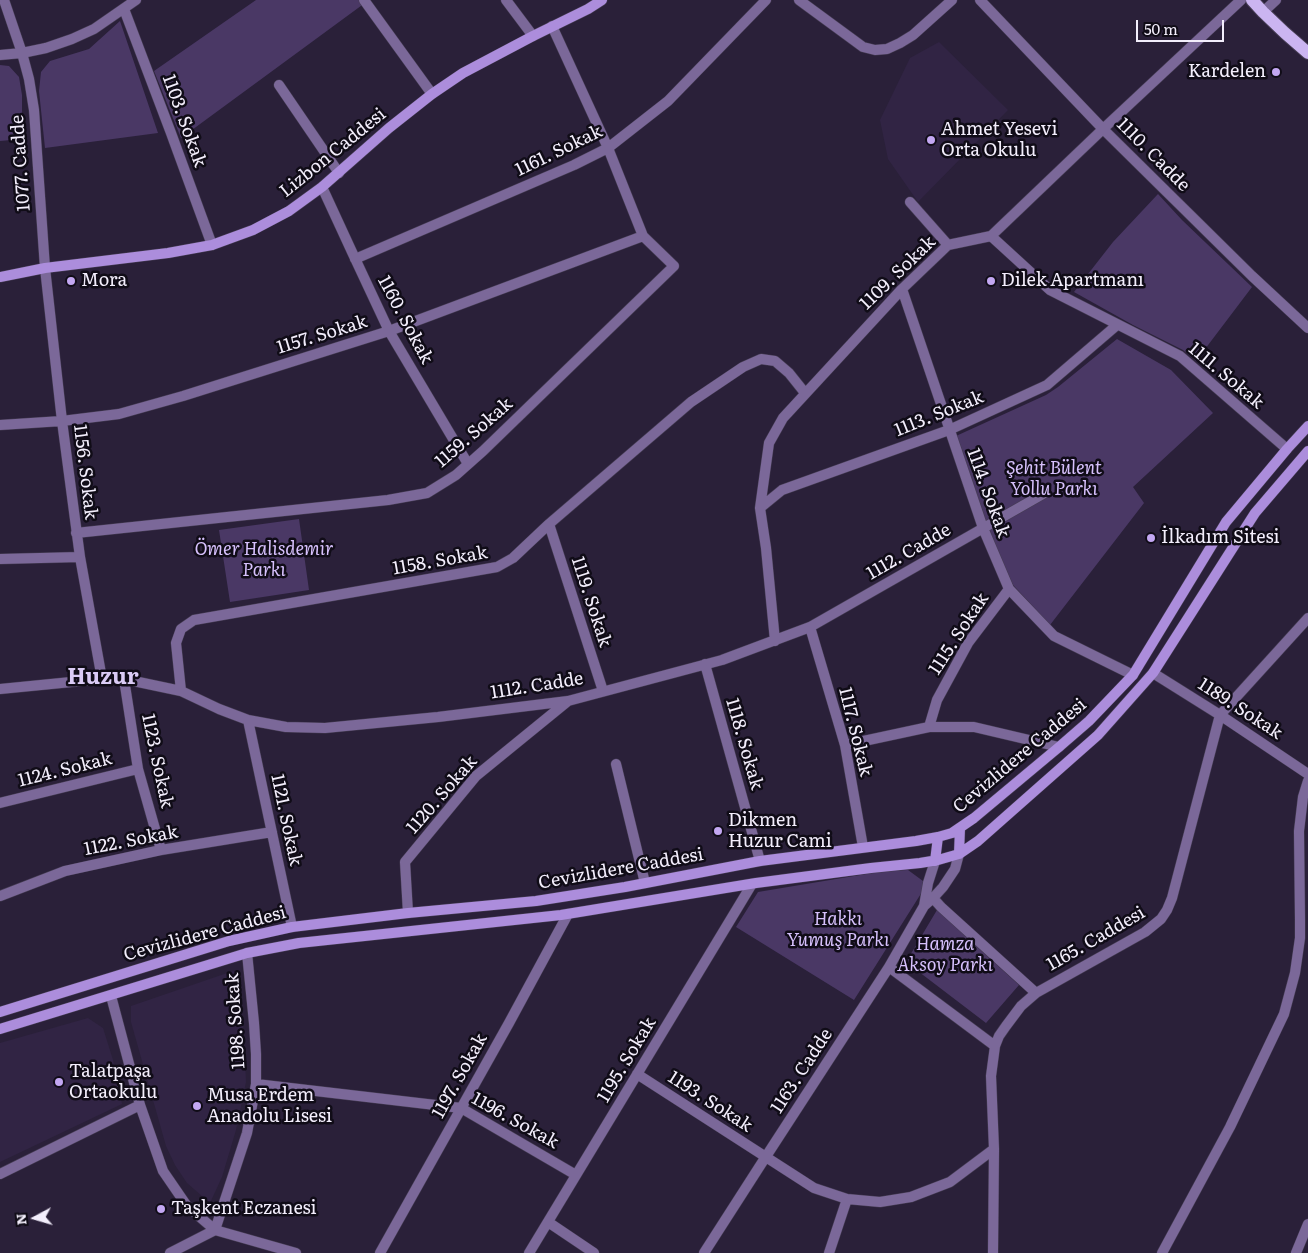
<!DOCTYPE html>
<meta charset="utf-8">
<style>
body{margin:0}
#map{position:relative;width:1308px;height:1253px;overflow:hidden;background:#2a2039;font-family:Literata,serif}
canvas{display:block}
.north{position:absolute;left:10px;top:1193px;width:50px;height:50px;-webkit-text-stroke:4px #100c17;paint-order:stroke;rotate:264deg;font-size:14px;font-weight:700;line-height:20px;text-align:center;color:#f3eefc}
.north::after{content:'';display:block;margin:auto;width:18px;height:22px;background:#f3eefc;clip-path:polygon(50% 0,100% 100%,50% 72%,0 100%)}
.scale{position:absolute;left:1136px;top:20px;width:88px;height:22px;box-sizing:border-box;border:2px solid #f3eefc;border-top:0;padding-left:6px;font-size:15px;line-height:18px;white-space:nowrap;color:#f3eefc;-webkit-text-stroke:4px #100c17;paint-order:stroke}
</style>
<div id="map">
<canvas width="1308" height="1253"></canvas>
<div class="north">N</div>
<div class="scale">50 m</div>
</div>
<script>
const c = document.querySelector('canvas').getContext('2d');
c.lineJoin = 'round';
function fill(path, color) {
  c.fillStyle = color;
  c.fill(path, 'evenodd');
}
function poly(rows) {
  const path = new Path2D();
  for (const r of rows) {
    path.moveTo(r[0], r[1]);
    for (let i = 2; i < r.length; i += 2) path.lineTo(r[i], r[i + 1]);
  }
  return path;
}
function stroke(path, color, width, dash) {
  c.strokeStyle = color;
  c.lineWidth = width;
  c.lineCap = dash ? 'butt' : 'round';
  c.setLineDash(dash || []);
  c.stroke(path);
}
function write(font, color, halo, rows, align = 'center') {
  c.font = font + ' Literata,serif';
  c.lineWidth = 5;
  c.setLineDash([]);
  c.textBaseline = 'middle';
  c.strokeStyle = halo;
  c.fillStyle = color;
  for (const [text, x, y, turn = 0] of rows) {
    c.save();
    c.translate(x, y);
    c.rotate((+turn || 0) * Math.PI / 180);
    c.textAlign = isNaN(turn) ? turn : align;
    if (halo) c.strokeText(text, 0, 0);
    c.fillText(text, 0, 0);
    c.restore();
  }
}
fill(poly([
 [939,42,1008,110,918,202,888,159,880,120,910,58],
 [233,971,237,973,244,1037,246,1082,236,1130,222,1177,210,1203,187,1183,175,1165,166,1146,131,1022,131,1006],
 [88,1018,103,1028,113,1060,122,1104,0,1162,0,1043]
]), '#312444');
fill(poly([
 [256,0,369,0,181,138,154,71],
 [120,21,158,133,45,148,39,91,41,72,50,61,89,49],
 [0,65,9,66,19,77,22,95,22,139,0,141],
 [1158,194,1182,220,1252,287,1196,361,1183,350,1133,325,1074,292,1113,242],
 [1117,339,1171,370,1213,413,1133,487,1144,503,1050,625,1013,585,982,517,956,436,1046,395,1058,387],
 [299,519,309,590,230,602,219,530],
 [908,870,923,881,922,892,854,1000,736,927,758,892,884,871],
 [937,910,1019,985,986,1023,906,962]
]), '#4a3865');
const minor = poly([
 [4,0,22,53,29,79,34,110,45,268,62,421,80,557,102,679],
 [364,0,432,94],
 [506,0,533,36],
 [799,0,863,47,875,50,887,49,900,43,913,35,952,0],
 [980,0,1103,129,1252,276,1308,328],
 [124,9,171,133,212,245],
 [1263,12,1276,0],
 [0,55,22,53,46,48,72,39,94,29,136,0],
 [279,85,339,173],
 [322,187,352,252,389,331,468,464],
 [910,202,948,245],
 [991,236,1050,290,1180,356,1287,449],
 [355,259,574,165,608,148,668,101,766,0],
 [902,289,983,528,1009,589,1054,636,1133,675],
 [0,425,62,421,119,414,183,396,389,331,643,236],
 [760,508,782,490,949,430,1047,385,1117,325],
 [549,524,603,691],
 [76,533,388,500,427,493,456,475,483,451,674,266,643,236,608,148,552,26],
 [0,559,80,557],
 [810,627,845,745,863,847],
 [775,641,766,548,760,508,769,443,783,418,902,289,948,245,991,236,1103,129,1241,0],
 [705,664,760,861],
 [1153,673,1220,715,1308,774],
 [124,679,138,769,161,850],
 [0,689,102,679,124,679,181,691,219,709,248,720,286,727,325,728,438,717,568,701,722,660,810,627,1043,494],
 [181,691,176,643,181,629,194,620,497,567,513,558,549,524,691,402,743,367,761,359,775,361,789,373,805,393],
 [248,720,292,927],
 [929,727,937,700,968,643,1009,589],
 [845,745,929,727,974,727,1059,747],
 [616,764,645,883],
 [0,803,138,769],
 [0,896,65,871,161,850,272,832],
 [933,898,941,907,1036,993],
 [924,906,928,883,935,861],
 [408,913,405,862,476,776,568,701],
 [889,967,995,1046],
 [111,996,140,1105,163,1171,187,1206,215,1230,296,1253],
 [637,1074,814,1188,847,1199,880,1202,911,1197,950,1182,994,1149],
 [256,1084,461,1108,576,1175],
 [0,1174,140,1105],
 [548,1222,594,1253],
 [170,1253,215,1230,247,1133,256,1084,256,1054,254,1023,247,953],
 [380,1253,509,1023,568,914],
 [529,1253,752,884],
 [704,1253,765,1158,889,967,924,906,933,898,943,887,955,869,959,854],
 [829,1253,847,1199],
 [993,1253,994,1149,991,1076,995,1046,999,1036,1006,1026,1021,1006,1036,993,1145,932,1161,919,1167,910,1172,898,1220,715,1308,618],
 [1162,1253,1230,1127,1284,1014,1295,973,1300,938,1300,920,1299,831,1303,797,1308,781],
 [1296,1253,1308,1224]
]);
const secondary = poly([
 [0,277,45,268,168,253,212,245,253,230,289,211,322,187,389,128,432,94,463,73,533,36,588,9,602,0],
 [959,854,960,828],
 [935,861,938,837],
 [0,1012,229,941,292,927,408,913,536,901,625,887,760,861,916,841,938,837,952,833,974,818,1059,747,1089,721,1133,675,1226,522,1287,449,1308,426],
 [0,1029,247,953,299,943,561,915,756,883,871,868,920,863,938,860,959,854,978,841,1098,735,1153,673,1255,513,1308,451]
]);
const primary = poly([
 [1252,0,1263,12,1285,33,1308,53]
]);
stroke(minor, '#463d54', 11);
stroke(secondary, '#463d54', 11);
stroke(primary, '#463d54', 14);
stroke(minor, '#7b6899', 10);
stroke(secondary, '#ac8ddc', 10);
stroke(primary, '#cbb5f1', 12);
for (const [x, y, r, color] of [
 [1276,72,5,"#c3a7f2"],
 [931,140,5,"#c3a7f2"],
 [71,281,5,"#c3a7f2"],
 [991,281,5,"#c3a7f2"],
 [1151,538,5,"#c3a7f2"],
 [718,831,5,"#c3a7f2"],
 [59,1082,5,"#c3a7f2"],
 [197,1106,5,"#c3a7f2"],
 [161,1209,5,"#c3a7f2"]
]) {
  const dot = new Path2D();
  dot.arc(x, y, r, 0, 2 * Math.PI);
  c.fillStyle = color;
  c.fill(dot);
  stroke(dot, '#100c17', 2);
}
write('18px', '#f3eefc', '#100c17', [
 ["Kardelen",1266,72,"right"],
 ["Ahmet Yesevi",941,130],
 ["Orta Okulu",941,151],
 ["Mora",81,281],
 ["Dilek Apartmanı",1001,281],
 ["İlkadım Sitesi",1161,538],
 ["Dikmen",728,821],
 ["Huzur Cami",728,842],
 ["Talatpaşa",69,1072],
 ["Ortaokulu",69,1093],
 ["Musa Erdem",207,1096],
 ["Anadolu Lisesi",207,1117],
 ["Taşkent Eczanesi",171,1209]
], 'left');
write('18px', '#f3eefc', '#100c17', [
 ["1103. Sokak",184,121,70],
 ["1161. Sokak",559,151,-26],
 ["Lizbon Caddesi",333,153,-39],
 ["1110. Cadde",1153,155,45],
 ["1077. Cadde",21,163,-94],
 ["1109. Sokak",898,273,-44],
 ["1160. Sokak",405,320,62],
 ["1157. Sokak",322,335,-17],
 ["1111. Sokak",1226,376,40],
 ["1113. Sokak",939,414,-22],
 ["1159. Sokak",474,433,-41],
 ["1156. Sokak",85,472,83],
 ["1114. Sokak",988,493,70],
 ["1112. Cadde",909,552,-30],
 ["1158. Sokak",440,561,-10],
 ["1119. Sokak",591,602,72],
 ["1115. Sokak",959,634,-57],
 ["1112. Cadde",537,686,-9],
 ["1189. Sokak",1240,709,33],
 ["1117. Sokak",855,732,76],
 ["1118. Sokak",744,744,74],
 ["Cevizlidere Caddesi",1020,756,-40],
 ["1123. Sokak",157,761,78],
 ["1124. Sokak",65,770,-14],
 ["1120. Sokak",442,795,-49],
 ["1121. Sokak",286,820,78],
 ["1122. Sokak",131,841,-11],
 ["Cevizlidere Caddesi",621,869,-10],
 ["Cevizlidere Caddesi",205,934,-15],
 ["1165. Caddesi",1096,939,-30],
 ["1198. Sokak",236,1021,-94],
 ["1195. Sokak",627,1060,-59],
 ["1163. Cadde",802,1071,-57],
 ["1197. Sokak",460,1076,-61],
 ["1193. Sokak",710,1102,33],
 ["1196. Sokak",515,1121,29]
]);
write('italic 18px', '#d7c1fd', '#100c17', [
 ["Şehit Bülent",1054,469],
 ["Yollu Parkı",1054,490],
 ["Ömer Halisdemir",264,550],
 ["Parkı",264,571],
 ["Hakkı",838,920],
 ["Yumuş Parkı",838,941],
 ["Hamza",945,945],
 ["Aksoy Parkı",945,966]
]);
write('bold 22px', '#dacbf5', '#100c17', [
 ["Huzur",103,678]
]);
</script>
